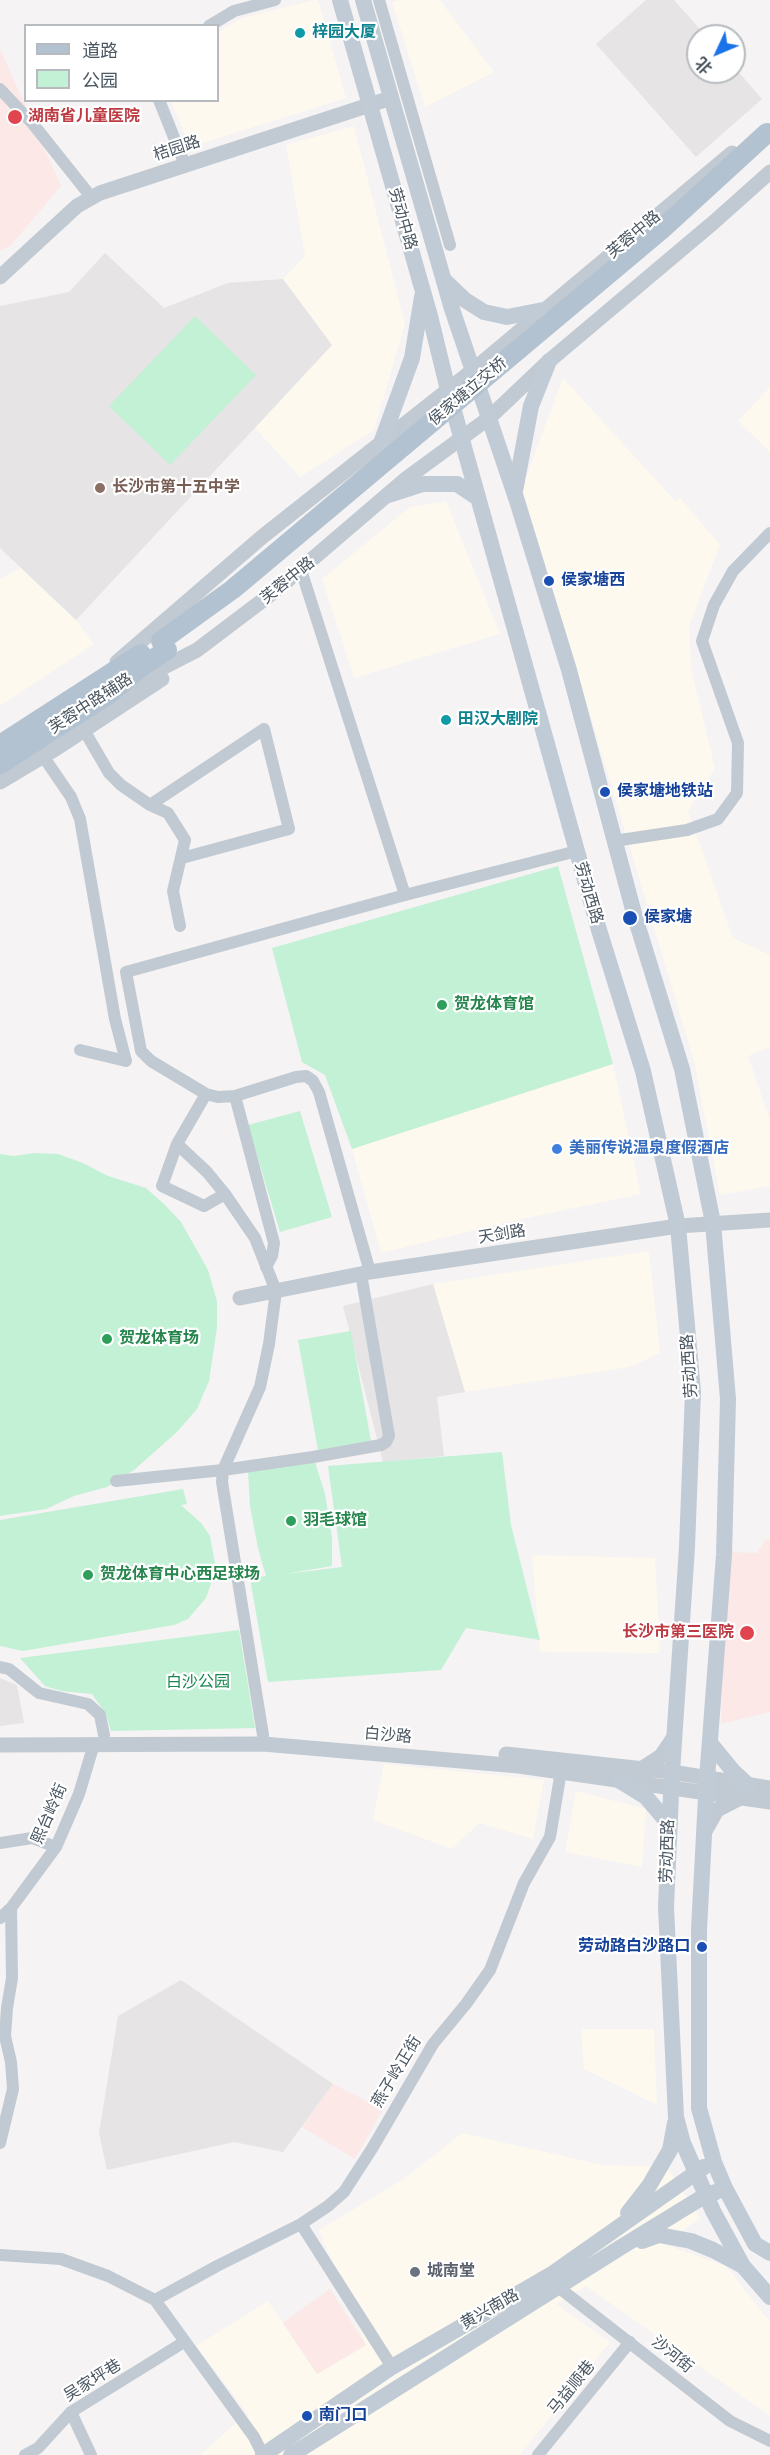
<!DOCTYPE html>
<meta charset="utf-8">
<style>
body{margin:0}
#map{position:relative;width:770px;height:2455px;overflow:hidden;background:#f5f3f3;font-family:"DejaVu Sans","Noto Sans SC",sans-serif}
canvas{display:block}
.legend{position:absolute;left:24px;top:24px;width:195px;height:78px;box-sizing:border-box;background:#fff;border:2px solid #b7bbc0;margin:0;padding:8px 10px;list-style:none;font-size:18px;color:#4a5661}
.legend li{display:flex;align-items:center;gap:12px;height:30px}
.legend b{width:30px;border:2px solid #b7bbc0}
.north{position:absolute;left:686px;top:24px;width:60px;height:60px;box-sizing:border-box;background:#fff;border:2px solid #b7bbc0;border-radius:50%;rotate:226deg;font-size:16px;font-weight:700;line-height:24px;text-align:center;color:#4a5661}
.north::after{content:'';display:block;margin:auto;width:21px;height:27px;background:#1a73e8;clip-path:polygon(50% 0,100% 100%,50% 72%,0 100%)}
</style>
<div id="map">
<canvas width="770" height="2455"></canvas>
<ul class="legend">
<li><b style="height:8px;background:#b3c2d1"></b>道路</li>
<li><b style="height:16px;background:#c3f1d5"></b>公园</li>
</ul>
<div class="north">北</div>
</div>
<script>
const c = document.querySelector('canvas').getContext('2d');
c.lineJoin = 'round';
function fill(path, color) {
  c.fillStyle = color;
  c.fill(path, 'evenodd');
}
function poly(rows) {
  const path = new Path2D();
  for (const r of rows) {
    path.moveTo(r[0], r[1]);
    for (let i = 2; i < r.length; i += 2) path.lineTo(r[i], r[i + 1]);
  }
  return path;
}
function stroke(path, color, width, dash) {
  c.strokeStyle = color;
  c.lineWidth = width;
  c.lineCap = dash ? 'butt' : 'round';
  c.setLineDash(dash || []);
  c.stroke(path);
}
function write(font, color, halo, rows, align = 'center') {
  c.font = font + ' "DejaVu Sans","Noto Sans SC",sans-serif';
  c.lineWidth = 4.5;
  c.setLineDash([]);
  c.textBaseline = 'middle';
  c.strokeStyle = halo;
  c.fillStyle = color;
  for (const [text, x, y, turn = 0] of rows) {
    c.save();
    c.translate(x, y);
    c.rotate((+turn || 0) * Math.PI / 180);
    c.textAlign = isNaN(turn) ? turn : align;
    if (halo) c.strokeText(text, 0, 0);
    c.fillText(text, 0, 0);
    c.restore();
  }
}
fill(poly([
 [314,0,318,0,346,98,190,147,171,101,218,100,218,32,242,18],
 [399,0,440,0,494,72,425,107,392,2],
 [354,126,405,324,374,430,300,477,255,428,332,345,283,279,305,256,286,145],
 [563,378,675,501,680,498,720,545,689,626,691,668,715,768,688,811,733,938,770,955,770,1047,748,1056,770,1120,770,1186,720,1195,694,1061,522,488],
 [770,387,770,452,738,421],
 [446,501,500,634,354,678,322,579,410,507],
 [21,568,76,620,94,644,0,706,0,579],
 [613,1064,641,1194,503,1223,381,1253,352,1149],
 [649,1251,660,1353,630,1367,465,1392,433,1284],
 [532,1555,655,1558,660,1653,540,1652],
 [384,1764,544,1780,533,1839,479,1823,452,1849,373,1820],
 [576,1791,646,1809,642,1867,565,1852],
 [581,2029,654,2029,657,2105,584,2069],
 [462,2133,603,2165,667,2167,701,2219,660,2243,726,2266,770,2322,770,2416,586,2286,556,2304,610,2342,520,2455,200,2455,235,2424,249,2415,196,2346,268,2301,317,2374,366,2345,319,2230,405,2178]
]), '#fdf9ef');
fill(poly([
 [646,0,674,0,706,36,698,36,698,72,734,72,734,67,762,99,696,157,596,44],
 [105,253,164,308,228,283,283,279,332,345,76,620,0,548,0,306,69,292],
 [433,1284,465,1392,437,1397,444,1456,383,1462,343,1306],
 [0,1678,17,1685,24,1723,0,1726],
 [181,1980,333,2084,283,2152,234,2142,107,2170,99,2133,118,2016]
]), '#e6e4e5');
fill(poly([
 [0,49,61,186,10,246,0,251],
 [766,1539,770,1540,770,1712,721,1724,726,1552,757,1553],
 [333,2084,383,2109,355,2159,302,2127],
 [330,2289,366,2345,317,2374,283,2323]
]), '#fce8e6');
fill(poly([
 [195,316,256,375,170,465,109,406],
 [558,866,613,1064,352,1149,325,1075,302,1062,272,948],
 [300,1111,332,1217,280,1232,248,1125],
 [34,1153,58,1154,83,1163,108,1176,146,1188,164,1204,181,1222,208,1270,217,1301,217,1327,209,1381,197,1409,177,1432,134,1470,107,1487,74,1496,46,1509,0,1516,0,1154,14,1156],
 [351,1331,371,1441,318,1450,298,1340],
 [502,1452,511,1525,540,1640,466,1628,441,1670,268,1682,250,1578,266,1576,258,1548,250,1506,248,1472,315,1462,325,1494,332,1537,332,1566,285,1574,342,1567,328,1466],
 [183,1489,187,1504,181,1505,201,1523,210,1536,216,1569,206,1598,188,1619,174,1625,23,1651,0,1646,0,1520],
 [239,1630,255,1728,111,1731,106,1714,92,1694,61,1691,45,1686,20,1658]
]), '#c3f1d5');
stroke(poly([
 [379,0,450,245],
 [209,26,234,11,275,0],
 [0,89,33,124,92,198],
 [159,100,185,165],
 [301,570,405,895],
 [84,730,109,773,121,785,150,805,168,813,185,840,173,891,180,926],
 [43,756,71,797,80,819,115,1019,126,1061,80,1050],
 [150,805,264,729,289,829,182,858],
 [614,841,687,830,718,819,737,793,738,743,702,641,714,605,733,571,770,533],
 [206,1094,218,1097,235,1096,296,1077,306,1076,313,1081,319,1092,370,1272],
 [235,1096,274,1243,272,1256,266,1267],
 [177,1144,207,1172,225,1194,255,1238,276,1291,269,1344,260,1387,223,1470,222,1482,263,1735],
 [225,1194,204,1206,162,1186,177,1144,206,1094,151,1061,141,1051,126,972,405,895,577,851],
 [116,1481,223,1470,313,1457,381,1445,386,1442,389,1436,361,1274],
 [0,1667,9,1669,39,1693,88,1704,100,1715,104,1735],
 [0,1843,32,1838,56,1847],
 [0,1918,11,1908,56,1847,79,1794,94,1744],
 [0,2143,13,2089,11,2062,5,2036,7,2008,12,1978,11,1908],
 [301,2224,392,2367],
 [0,2255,61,2259,108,2276,155,2300,254,2437,263,2455],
 [558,2287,730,2421,770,2441],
 [155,2300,217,2266,301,2224,328,2206,344,2192,373,2147,433,2044,466,2004,490,1970,524,1883,550,1837,561,1771],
 [71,2412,91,2455],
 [25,2455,38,2448,71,2412,184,2342],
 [538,2455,630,2342]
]), '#c1cad2', 12);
stroke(poly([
 [0,277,77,206,100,193,391,98],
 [117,662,262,537,472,371,732,153],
 [125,687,197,650,275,591,407,478,489,418,549,361,714,222,770,172],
 [0,782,57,748,162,679],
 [240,1298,370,1272,678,1226,770,1220],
 [0,1745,263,1744,519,1766,770,1802],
 [506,1754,672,1772,770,1788],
 [641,1769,661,1756,674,1737],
 [704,1833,717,1810,740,1798]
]), '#c1cad2', 15);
stroke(poly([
 [340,0,430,316,448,390,599,930,643,1071,678,1226,693,1392,687,1547,672,1772,666,1907,676,2117,683,2143,713,2211,743,2266,770,2297],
 [363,0,452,309,517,501,569,670,635,917,682,1069,713,1223,728,1399,724,1555,707,1779,699,1929,699,2108,714,2162,725,2188,755,2244,770,2253],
 [445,281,465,300,484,312,507,317,543,310],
 [380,446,412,358,422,297],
 [515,491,531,406,549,361],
 [389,495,423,484,457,484,478,498],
 [710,1743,733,1771,748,1785],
 [620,1781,646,1797,669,1824],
 [628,2213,649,2186,670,2150,675,2123],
 [642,2241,659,2235,691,2241,713,2250,743,2266],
 [263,2455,392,2367,552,2274,704,2167],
 [291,2455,618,2249,706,2195,716,2192]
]), '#c1cbd6', 16);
stroke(poly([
 [0,745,141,654],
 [0,764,112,692,141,667,167,650]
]), '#b3c2d1', 20);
stroke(poly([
 [161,641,233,589,662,229,767,133]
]), '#b3c2d1', 20);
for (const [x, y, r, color] of [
 [300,33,6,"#0f9aa8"],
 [15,117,8,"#e0444e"],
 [100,488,6,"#8d6e63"],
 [549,581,6,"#1a4fb4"],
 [446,720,6,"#0f9aa8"],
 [605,792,6,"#1a4fb4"],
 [630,918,8,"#1a4fb4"],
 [442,1005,6,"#2e9e5b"],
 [557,1149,6,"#3f7fe0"],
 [107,1339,6,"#2e9e5b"],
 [291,1521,6,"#2e9e5b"],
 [88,1575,6,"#2e9e5b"],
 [747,1633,8,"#e0444e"],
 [702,1947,6,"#1a4fb4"],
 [415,2272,6,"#6b7280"],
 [307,2416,6,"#1a4fb4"]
]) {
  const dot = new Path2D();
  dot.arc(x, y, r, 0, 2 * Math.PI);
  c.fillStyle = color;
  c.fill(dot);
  stroke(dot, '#fff', 2);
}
write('bold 16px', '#0d838f', '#fff', [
 ["梓园大厦",312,33],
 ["田汉大剧院",458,720]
], 'left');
write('bold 16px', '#be3a42', '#fff', [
 ["湖南省儿童医院",28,117],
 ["长沙市第三医院",734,1633,"right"]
], 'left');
write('16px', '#4a5661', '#fff', [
 ["桔园路",177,149,-18],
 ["劳动中路",402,219,74],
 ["芙蓉中路",634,235,-40],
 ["侯家塘立交桥",468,392,-40],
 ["芙蓉中路",288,581,-39],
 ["芙蓉中路辅路",91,704,-33],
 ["劳动西路",588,893,74],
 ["天剑路",502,1235,-9],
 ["劳动西路",690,1366,-94],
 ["白沙路",388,1736,5],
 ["熙台岭街",50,1814,-66],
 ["劳动西路",668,1851,-88],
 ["燕子岭正街",397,2072,-59],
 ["黄兴南路",490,2310,-30],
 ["沙河街",672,2355,39],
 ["吴家坪巷",93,2381,-32],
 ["马益顺巷",572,2388,-51]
]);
write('bold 16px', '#785e54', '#fff', [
 ["长沙市第十五中学",112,488]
], 'left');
write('bold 16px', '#164399', '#fff', [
 ["侯家塘西",561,581],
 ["侯家塘地铁站",617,792],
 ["侯家塘",644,918],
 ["劳动路白沙路口",690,1947,"right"],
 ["南门口",319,2416]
], 'left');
write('bold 16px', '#27864d', '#fff', [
 ["贺龙体育馆",454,1005],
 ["贺龙体育场",119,1339],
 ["羽毛球馆",303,1521],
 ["贺龙体育中心西足球场",100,1575]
], 'left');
write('bold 16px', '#366cbe', '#fff', [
 ["美丽传说温泉度假酒店",569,1149]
], 'left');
write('16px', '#17864f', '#fff', [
 ["白沙公园",198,1683]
]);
write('bold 16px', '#5b616d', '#fff', [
 ["城南堂",427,2272]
], 'left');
</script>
